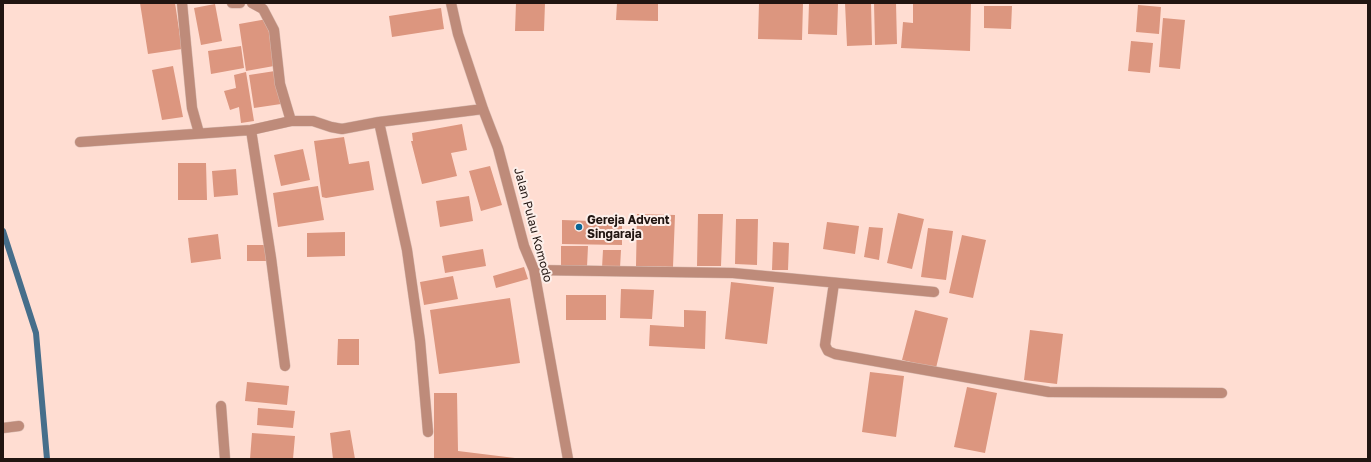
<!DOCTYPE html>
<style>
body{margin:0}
#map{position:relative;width:1371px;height:462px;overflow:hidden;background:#ffddd2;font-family:"Golos Text",sans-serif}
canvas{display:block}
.frame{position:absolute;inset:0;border:4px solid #211511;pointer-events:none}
</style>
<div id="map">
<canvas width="1371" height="462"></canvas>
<div class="frame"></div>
</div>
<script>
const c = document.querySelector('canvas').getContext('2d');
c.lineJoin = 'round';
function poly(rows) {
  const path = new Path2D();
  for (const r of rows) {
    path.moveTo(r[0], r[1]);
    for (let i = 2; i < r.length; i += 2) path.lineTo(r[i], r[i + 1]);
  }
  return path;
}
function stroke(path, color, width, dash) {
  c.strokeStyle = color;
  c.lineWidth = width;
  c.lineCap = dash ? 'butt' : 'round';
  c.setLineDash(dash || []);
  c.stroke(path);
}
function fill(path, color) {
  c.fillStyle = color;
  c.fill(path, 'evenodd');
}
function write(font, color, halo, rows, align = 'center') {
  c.font = font + ' "Golos Text",sans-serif';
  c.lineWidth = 4;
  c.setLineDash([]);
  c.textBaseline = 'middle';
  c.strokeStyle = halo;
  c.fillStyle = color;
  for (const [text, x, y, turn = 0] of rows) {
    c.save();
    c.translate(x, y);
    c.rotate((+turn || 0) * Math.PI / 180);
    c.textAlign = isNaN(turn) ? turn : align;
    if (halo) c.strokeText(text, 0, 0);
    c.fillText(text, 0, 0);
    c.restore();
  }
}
stroke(poly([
 [3,231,36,333,47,459]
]), '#466e8b', 6);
fill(poly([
 [140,3,175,3,182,49,148,54],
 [516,3,545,3,544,31,515,31],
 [617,3,658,3,658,21,616,20],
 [759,3,803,3,802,40,758,39],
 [809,3,838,4,837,35,808,34],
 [845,3,871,3,872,45,847,46],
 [874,3,896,3,897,44,875,45],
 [913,3,971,3,970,51,901,48,903,22,913,23],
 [215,4,222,41,201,45,194,8],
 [1138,5,1161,7,1159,34,1136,32],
 [984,6,1012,6,1011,29,984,28],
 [441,8,444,29,392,37,389,16],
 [1163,18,1185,20,1180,69,1159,67],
 [267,19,274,66,246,71,239,24],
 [1131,41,1153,43,1150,73,1128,71],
 [241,46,244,68,211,74,208,51],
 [173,66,183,117,162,120,152,70],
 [275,71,281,104,254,108,249,75],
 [246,72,254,121,241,123,239,107,230,110,224,91,236,88,234,75],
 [462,124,467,150,451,153,457,176,422,184,411,141,413,141,412,133],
 [344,137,349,164,369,161,374,190,326,198,322,197,314,141],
 [303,149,310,180,281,186,274,155],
 [178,163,206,163,207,200,178,200],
 [490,166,502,205,481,211,469,171],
 [236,169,238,195,214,197,212,171],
 [318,186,324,220,278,227,273,193],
 [469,196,473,221,440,227,436,201],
 [898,213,924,219,912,269,887,263],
 [637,214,675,215,673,267,636,266],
 [698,214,723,214,721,266,697,266],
 [736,219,758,219,757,265,735,264],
 [562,220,622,222,622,245,562,244],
 [827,222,859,226,855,254,823,249],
 [869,227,883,228,879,260,864,257],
 [928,228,953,231,946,280,921,277],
 [345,232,345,256,307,257,307,233],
 [218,234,221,259,191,263,188,238],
 [962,235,986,240,973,298,949,293],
 [773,242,789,243,788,270,772,270],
 [247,245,267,245,267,261,247,261],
 [561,246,588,246,587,267,561,266],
 [483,249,486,266,445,273,442,256],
 [603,250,621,250,620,268,602,268],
 [524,267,528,279,496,288,493,276],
 [453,276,458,299,424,305,420,282],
 [731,282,774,287,767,344,725,339],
 [621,289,654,290,652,319,620,318],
 [566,295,606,295,606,320,566,320],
 [510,298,520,363,439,374,430,310],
 [684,310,706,311,705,349,649,346,650,325,684,327],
 [915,310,948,318,936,368,902,360],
 [1030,330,1063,334,1057,384,1024,380],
 [338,339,359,339,359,365,337,365],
 [870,372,904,376,896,437,862,432],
 [247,382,289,386,287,405,245,401],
 [967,387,997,393,985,453,954,447],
 [434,393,457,393,458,451,523,459,434,459],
 [258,408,295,411,293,428,257,425],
 [350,430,355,459,333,459,330,433],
 [252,433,295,436,293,459,250,459]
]), '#dc967f');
const minor = poly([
 [182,3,192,108,199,133],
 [232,3,240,3],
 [252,3,263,9,274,30,280,84,291,121],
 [451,3,458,34,483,109,498,148,524,246,534,270,568,459],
 [379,122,407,250,420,341,428,432],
 [251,130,271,258,285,366],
 [80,142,251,130,291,121,313,121,331,127,342,129,379,122,483,109],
 [534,270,733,273,934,292],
 [834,283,825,345,828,351,835,354,1049,392,1222,393],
 [221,406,225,459],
 [3,428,19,426]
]);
stroke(minor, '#d7b9af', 11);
stroke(minor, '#be8b7a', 10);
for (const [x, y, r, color] of [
 [579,227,4,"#096595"]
]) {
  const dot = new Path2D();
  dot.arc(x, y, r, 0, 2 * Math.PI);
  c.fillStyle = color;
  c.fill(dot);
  stroke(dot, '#fdefea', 1.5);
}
write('bold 12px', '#211511', '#fdefea', [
 ["Gereja Advent",587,220],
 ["Singaraja",587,234]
], 'left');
write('12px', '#211511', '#fdefea', [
 ["Jalan Pulau Komodo",533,225,75]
]);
</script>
